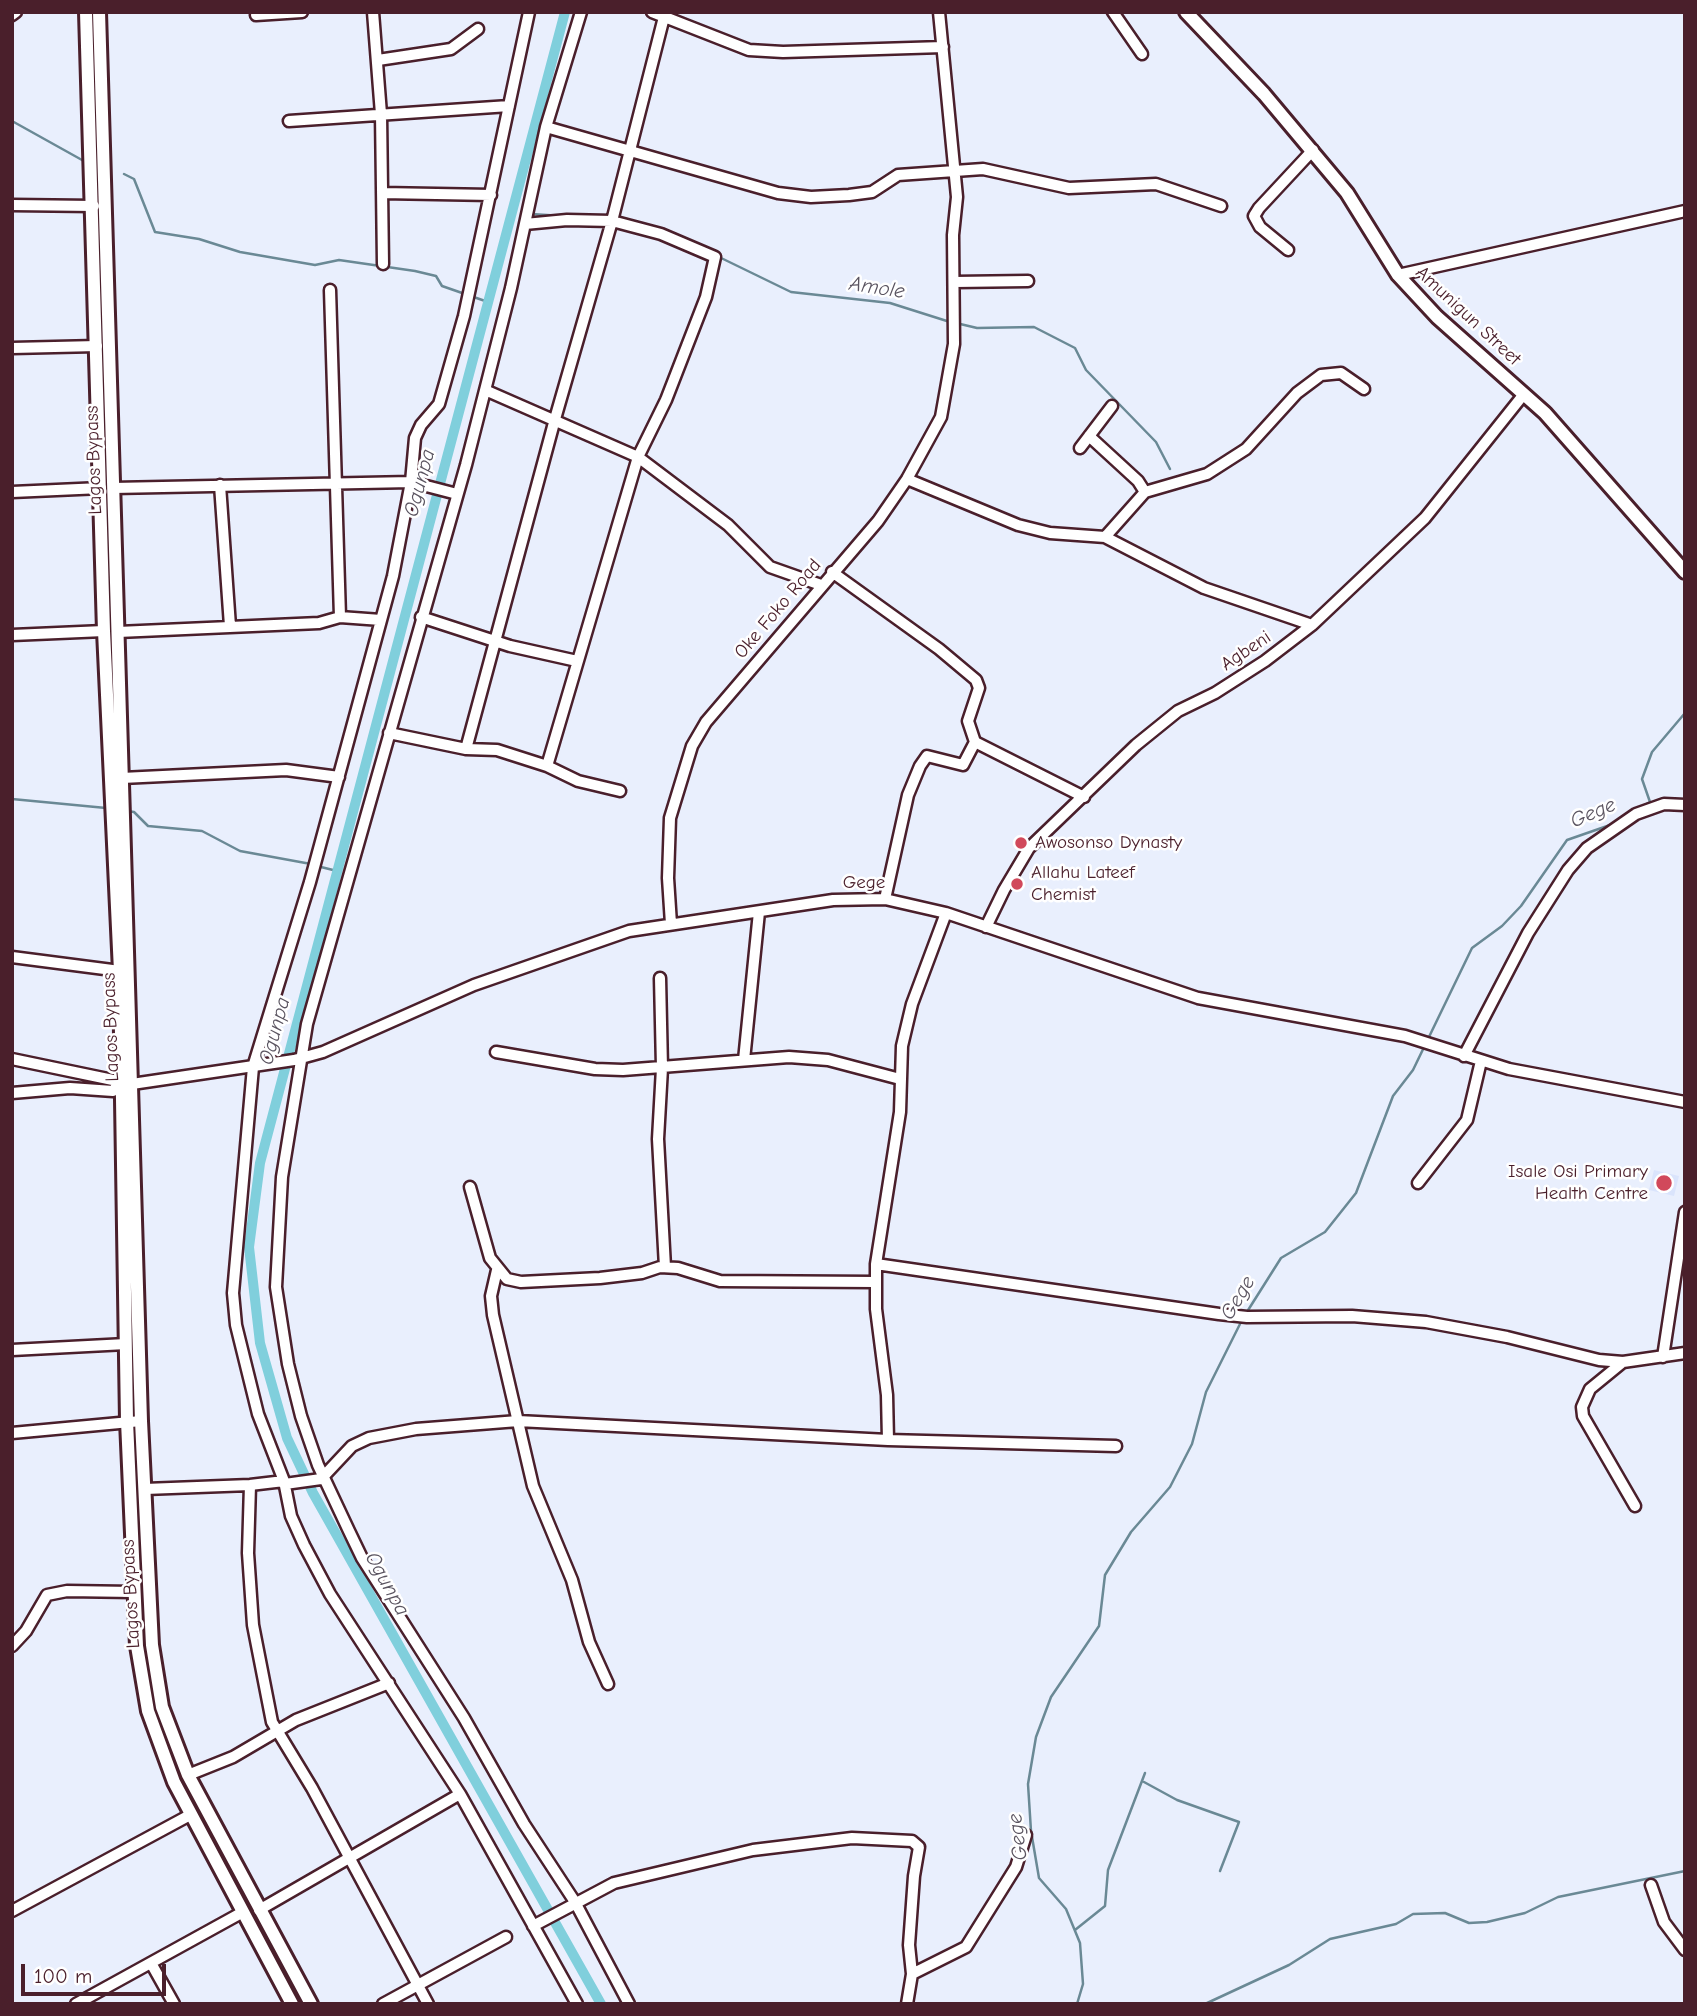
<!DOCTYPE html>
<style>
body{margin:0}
#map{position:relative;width:1697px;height:2016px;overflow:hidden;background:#e9effd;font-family:"Comic Neue",sans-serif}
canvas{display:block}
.frame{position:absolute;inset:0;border:14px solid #4a1f2b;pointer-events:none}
.scale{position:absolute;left:21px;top:1964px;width:145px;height:32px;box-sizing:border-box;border:4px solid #4a1f2b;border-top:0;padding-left:9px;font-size:21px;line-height:24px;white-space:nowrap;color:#4a1f2b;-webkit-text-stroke:5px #fff;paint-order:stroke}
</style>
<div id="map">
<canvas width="1697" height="2016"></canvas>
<div class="frame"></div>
<div class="scale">100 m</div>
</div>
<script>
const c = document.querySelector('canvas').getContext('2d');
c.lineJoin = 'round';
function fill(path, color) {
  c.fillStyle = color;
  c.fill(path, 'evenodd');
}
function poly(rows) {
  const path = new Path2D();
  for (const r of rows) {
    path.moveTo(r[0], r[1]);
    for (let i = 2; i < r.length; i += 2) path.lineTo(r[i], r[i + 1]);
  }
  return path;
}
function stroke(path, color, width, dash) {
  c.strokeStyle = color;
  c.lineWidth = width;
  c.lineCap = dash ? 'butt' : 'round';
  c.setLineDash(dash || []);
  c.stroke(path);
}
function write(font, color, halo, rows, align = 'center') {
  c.font = font + ' "Comic Neue",sans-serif';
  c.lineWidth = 5;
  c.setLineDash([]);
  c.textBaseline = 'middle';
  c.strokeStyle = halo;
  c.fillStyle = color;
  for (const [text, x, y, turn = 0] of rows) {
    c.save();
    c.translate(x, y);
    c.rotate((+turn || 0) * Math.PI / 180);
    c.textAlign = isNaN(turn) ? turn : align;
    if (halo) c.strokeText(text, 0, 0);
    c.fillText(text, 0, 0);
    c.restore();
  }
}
fill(poly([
 [1654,1170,1679,1176,1674,1196,1649,1190]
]), '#dae4fc');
stroke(poly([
 [12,121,82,160],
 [124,174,134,179,155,232,199,239,240,252,315,265,339,260,415,271,436,276,442,286,488,302],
 [531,214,563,216],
 [580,216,602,216],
 [717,256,791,292,890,303,950,322],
 [956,323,977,328,1034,327,1075,348,1086,370,1156,442,1170,469],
 [12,799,106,808],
 [1639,808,1650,802,1642,779,1652,752,1685,713],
 [127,811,134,812,148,826,202,831,240,851,311,864],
 [317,866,337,871],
 [1245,1315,1281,1258,1325,1232,1356,1193,1393,1096,1413,1070,1472,948,1502,926,1521,906,1567,840,1613,824],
 [1144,1782,1177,1800,1239,1822,1220,1871],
 [1075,1930,1105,1906,1108,1870,1145,1773],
 [1077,2004,1083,1984,1080,1943,1066,1909,1039,1878,1031,1831,1028,1784,1036,1737,1051,1697,1099,1626,1105,1575,1131,1532,1170,1487,1192,1444,1206,1392,1242,1320],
 [1205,2004,1289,1965,1330,1939,1396,1924,1413,1914,1445,1913,1469,1923,1487,1922,1525,1913,1558,1897,1685,1871]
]), '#6a8995', 2.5);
stroke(poly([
 [565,12,260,1163,249,1247,260,1343,287,1438,313,1493,601,2004]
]), '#80cfdc', 10);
const minor = poly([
 [373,12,381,114,383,264],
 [529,12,464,316,439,404,421,425,415,438,411,482,393,576,310,882,253,1067,233,1293,236,1325,258,1414,284,1481,291,1516,304,1545,330,1594,460,1794,577,2004],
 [581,12,546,127,511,288,466,465,307,1024,282,1177,276,1287,288,1364,301,1416,318,1465,349,1531,362,1558,464,1718,524,1824,575,1902,629,2004],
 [652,12,749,50,783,52,943,47],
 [1113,12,1142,54],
 [12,15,16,12],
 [256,15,302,12],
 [378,60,451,49,478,29],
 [289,121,509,106],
 [546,127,778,193,811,197,849,195,872,192,898,175,983,169,1069,188,1156,184,1221,206],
 [382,193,491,195],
 [12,205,94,206],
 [525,224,567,220,612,221,661,234,715,257,706,297,666,400,638,457,547,766],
 [1288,250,1260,227,1254,216,1259,208,1313,150],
 [1398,275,1685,211],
 [955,282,1028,281],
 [12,348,97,346],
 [485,390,638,457,728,525,770,567,821,585],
 [1089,436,1138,481,1145,492],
 [1080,448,1112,406],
 [907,479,1018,525,1050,533,1105,537,1204,588,1312,625],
 [220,485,230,626],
 [113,488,411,482,457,494],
 [12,492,101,488],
 [1105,537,1145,492,1207,474,1246,449,1297,393,1321,375,1341,373,1364,389],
 [832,572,939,649,976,680,979,688,968,721,975,742,963,765,927,756,920,766,908,795,885,899],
 [340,617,381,620],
 [421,617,510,646,577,661],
 [118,632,319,623,340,617,330,290],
 [12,635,104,631],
 [389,733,466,749,497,750,547,766,578,781,620,791],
 [975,742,1084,797],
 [466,749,555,419,612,221,664,17],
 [122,778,286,770,339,777],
 [671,924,668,878,670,818,692,746,706,722,878,521,907,479,941,417,954,344,953,235,957,197,939,12],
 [986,927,1004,890,1029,848,1136,745,1178,711,1215,693,1265,661,1312,625,1425,518,1524,394],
 [12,957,120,971],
 [660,978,662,1068,658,1139,665,1267],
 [496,1052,595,1069,623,1070,789,1057,828,1060,900,1079],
 [1464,1056,1528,933,1568,870,1587,848,1636,814,1664,804,1685,805],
 [12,1059,132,1084,294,1060,323,1052,474,985,629,931,833,900,885,899,946,913,1198,998,1405,1036,1509,1069,1685,1102],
 [744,1060,759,912],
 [12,1093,70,1088,113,1091,120,1082],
 [1418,1183,1467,1120,1481,1061],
 [470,1187,490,1258,507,1279,521,1282,600,1278,642,1273,660,1267,678,1268,720,1281,875,1282],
 [876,1264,1219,1314,1247,1317,1352,1316,1426,1322,1507,1337,1599,1360,1623,1362,1685,1353],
 [497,1270,491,1296,493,1315,533,1486,572,1580,589,1642,608,1684],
 [12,1350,126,1344],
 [1663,1357,1685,1212],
 [1623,1362,1590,1389,1582,1407,1583,1416,1635,1506],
 [12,1433,141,1421],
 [888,1440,887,1395,876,1309,876,1264,900,1112,902,1046,912,1004,946,913],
 [250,1485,248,1553,253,1625,272,1722,312,1788,428,2004],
 [145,1489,250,1485,284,1481,285,1484,321,1479,352,1446,369,1438,416,1429,518,1421,888,1440,1116,1446],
 [12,1646,26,1631,47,1595,67,1591,134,1592],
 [188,1775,233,1757,296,1720,389,1683],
 [1651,1885,1664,1922,1685,1950],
 [259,1910,460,1794],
 [12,1911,190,1815],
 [533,1926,614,1883,753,1850,852,1838,912,1841,919,1847,914,1876,909,1945,912,1974,907,2004],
 [151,1963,174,2004],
 [912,1974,966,1947,1016,1867,1026,1835],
 [76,2004,243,1912],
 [383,2004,506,1937]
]);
const major = poly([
 [86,12,104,631,120,971,127,1421,137,1646,148,1711,174,1782,292,2004],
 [99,12,141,1421,152,1645,162,1707,188,1775,311,2004],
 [1186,12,1264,94,1347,193,1398,275,1437,317,1545,413,1685,572]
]);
stroke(minor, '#4a1f2b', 15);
stroke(major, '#4a1f2b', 18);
stroke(minor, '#fff', 10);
stroke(major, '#fff', 12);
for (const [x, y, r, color] of [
 [1021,843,7,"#d1495b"],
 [1017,884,7,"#d1495b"],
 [1664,1183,9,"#d1495b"]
]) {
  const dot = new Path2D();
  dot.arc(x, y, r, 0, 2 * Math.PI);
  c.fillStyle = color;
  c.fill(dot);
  stroke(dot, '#fff', 2.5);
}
write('19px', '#4a1f2b', '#fff', [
 ["Amunigun Street",1468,316,43],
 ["Lagos Bypass",94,460,-92],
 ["Oke Foko Road",778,609,-50],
 ["Agbeni",1246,651,-34],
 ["Gege",864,883],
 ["Lagos Bypass",111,1027,-92],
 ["Lagos Bypass",131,1594,-93]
]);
write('19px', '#4a1f2b', '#fff', [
 ["Awosonso Dynasty",1035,843],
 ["Allahu Lateef",1031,873],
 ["Chemist",1031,895],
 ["Isale Osi Primary",1648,1172,"right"],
 ["Health Centre",1648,1194,"right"]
], 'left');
write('italic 21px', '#5a5460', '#fff', [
 ["Amole",877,288,9],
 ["Ogunpa",420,483,-75],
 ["Gege",1593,813,-23],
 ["Ogunpa",275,1031,-75],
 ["Gege",1238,1298,-59],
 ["Ogunpa",387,1584,61],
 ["Gege",1018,1837,-97]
]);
</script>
